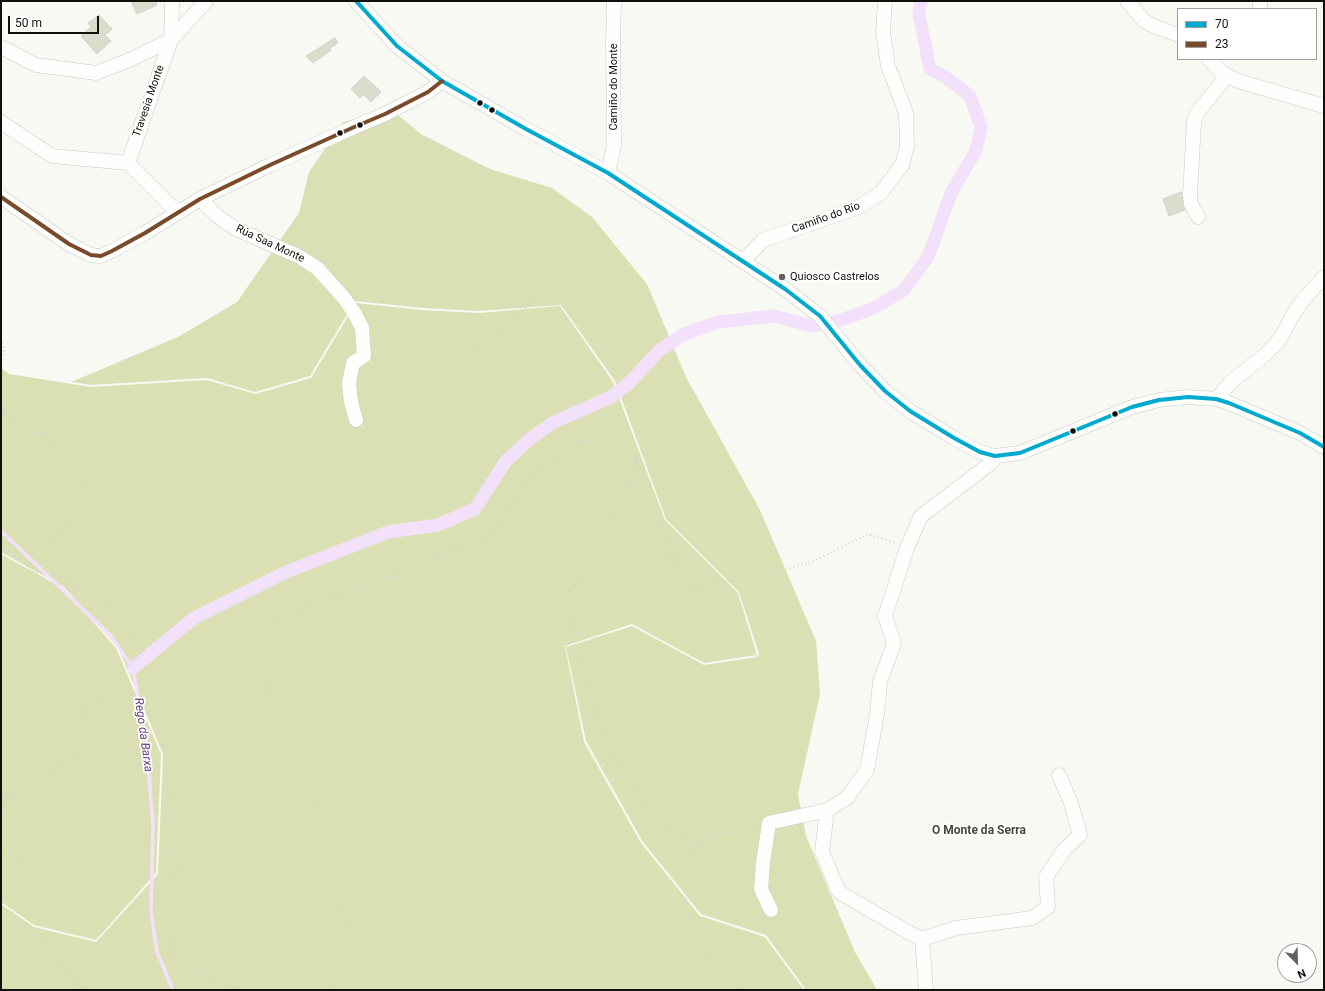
<!DOCTYPE html>
<meta charset="utf-8">
<style>
body{margin:0}
#map{position:relative;width:1325px;height:991px;overflow:hidden;background:#f9f9f4;font-family:Roboto,sans-serif}
canvas{display:block}
.frame{position:absolute;inset:0;border:2px solid #10110d;pointer-events:none}
.legend{position:absolute;left:1177px;top:8px;width:140px;height:52px;box-sizing:border-box;background:#fff;border:1px solid #9fa09e;margin:0;padding:5px 7px;list-style:none;font-size:12px;color:#10110d}
.legend li{display:flex;align-items:center;gap:8px;height:20px}
.legend b{width:20px;border:1px solid #9fa09e}
.north{position:absolute;left:1277px;top:943px;width:40px;height:40px;box-sizing:border-box;background:#fff;border:1px solid #9fa09e;border-radius:50%;rotate:157deg;font-size:11px;font-weight:700;line-height:16px;text-align:center;color:#10110d}
.north::after{content:'';display:block;margin:auto;width:14px;height:18px;background:#62625e;clip-path:polygon(50% 0,100% 100%,50% 72%,0 100%)}
.scale{position:absolute;left:8px;top:16px;width:91px;height:18px;box-sizing:border-box;border:2px solid #10110d;border-top:0;padding-left:5px;font-size:12px;line-height:14px;white-space:nowrap;color:#10110d;-webkit-text-stroke:3px #fff;paint-order:stroke}
</style>
<div id="map">
<canvas width="1325" height="991"></canvas>
<div class="frame"></div>
<ul class="legend">
<li><b style="height:5px;background:#00a9ce"></b>70</li>
<li><b style="height:5px;background:#7a4b2a"></b>23</li>
</ul>
<div class="north">N</div>
<div class="scale">50 m</div>
</div>
<script>
const c = document.querySelector('canvas').getContext('2d');
c.lineJoin = 'round';
function fill(path, color) {
  c.fillStyle = color;
  c.fill(path, 'evenodd');
}
function poly(rows) {
  const path = new Path2D();
  for (const r of rows) {
    path.moveTo(r[0], r[1]);
    for (let i = 2; i < r.length; i += 2) path.lineTo(r[i], r[i + 1]);
  }
  return path;
}
function stroke(path, color, width, dash) {
  c.strokeStyle = color;
  c.lineWidth = width;
  c.lineCap = dash ? 'butt' : 'round';
  c.setLineDash(dash || []);
  c.stroke(path);
}
function write(font, color, halo, rows, align = 'center') {
  c.font = font + ' Roboto,sans-serif';
  c.lineWidth = 3.5;
  c.setLineDash([]);
  c.textBaseline = 'middle';
  c.strokeStyle = halo;
  c.fillStyle = color;
  for (const [text, x, y, turn = 0] of rows) {
    c.save();
    c.translate(x, y);
    c.rotate((+turn || 0) * Math.PI / 180);
    c.textAlign = isNaN(turn) ? turn : align;
    if (halo) c.strokeText(text, 0, 0);
    c.fillText(text, 0, 0);
    c.restore();
  }
}
fill(poly([
 [392,110,421,134,490,169,552,188,592,217,647,284,686,377,760,510,816,641,820,694,798,794,806,836,855,952,877,990,806,990,766,935,701,914,643,842,586,741,566,647,632,626,704,665,757,657,759,654,739,592,666,519,615,381,561,305,479,311,422,308,355,301,310,376,255,392,207,378,91,385,71,382,178,337,237,302,299,213,309,172,343,122],
 [356,303,422,310,479,313,560,306,613,382,665,520,738,593,757,655,704,663,632,624,565,646,584,742,641,843,700,916,765,937,804,990,1,990,1,904,34,927,96,942,158,874,163,754,118,647,64,587,1,552,1,368,9,374,91,387,207,380,255,394,311,378],
 [1,554,63,588,116,648,161,754,156,873,96,940,34,925,1,902]
]), '#dbe0b4');
stroke(poly([
 [1,531,110,635,133,668,146,743,153,823,151,912,157,952,173,990]
]), '#f3e1fc', 3.5);
stroke(poly([
 [133,668,194,618,284,573,388,532,438,525,475,509,506,461,531,438,554,422,611,397,628,384,660,350,684,334,719,322,774,316,811,326,841,320,874,308,904,290,928,257,952,191,976,151,981,127,970,96,944,76,930,69,919,14,921,1]
]), '#f3e1fc', 13);
const building = poly([
 [131,1,156,1,157,5,137,14,131,1],
 [99,15,112,29,105,35,111,41,97,54,81,36,91,27,88,23,99,15],
 [335,38,338,43,330,48,331,50,313,63,306,56,335,38],
 [364,76,381,92,371,102,363,94,360,98,351,89,364,76],
 [1181,192,1187,209,1169,216,1163,199,1181,192]
]);
fill(building, '#dbdccb');
stroke(building, '#d0d1cc', 1);
const minor = poly([
 [356,1,397,46,442,81,526,129,608,173,785,289,820,316,860,365,885,391,910,411,954,438,980,452,995,456,1020,453,1132,407,1159,400,1188,397,1216,399,1229,403,1300,433,1324,447],
 [1127,1,1144,21,1156,27,1178,35],
 [1260,9,1260,1],
 [1,48,3,48,36,65,96,73,127,61,171,40,172,1],
 [1209,59,1221,72,1238,81,1324,106],
 [1,122,52,156,128,163],
 [608,173,614,145,613,44,614,1],
 [1,197,69,244,91,255,101,256,112,251,145,233,200,199,270,165,352,128,385,114,428,92,442,81],
 [200,199,216,215,236,229,298,256,317,268,344,298,355,314,362,328,364,356,353,363,349,383,351,402,356,420],
 [178,213,128,163,171,40,206,1],
 [1198,217,1191,204,1190,195,1194,122,1197,113,1227,76],
 [743,261,763,240,857,208,881,193,902,165,907,147,906,113,888,66,883,32,885,1],
 [1216,399,1232,381,1266,354,1280,339,1294,313,1303,300,1324,277],
 [771,910,761,889,763,863,769,823,827,810],
 [922,939,956,928,1032,918,1048,907,1046,877,1064,850,1080,835,1071,803,1059,775],
 [926,990,922,939,906,931,839,892,822,852,827,810,847,798,867,770,877,714,880,682,894,643,885,616,907,548,921,516,991,463,995,456]
]);
stroke(minor, '#cacbc6', 15);
stroke(poly([
 [1,339,4,350,1,363],
 [375,360,441,357,457,356,477,351,488,346,495,341,503,334,520,312,531,304,542,300,549,301],
 [1,404,3,412,27,431,53,439,92,496,55,537,52,574],
 [636,458,639,496,661,528,668,547,686,581,701,592,719,581,741,582,758,578,814,561,868,534,895,543],
 [1,548,12,553,34,572,44,572,63,577,95,594,125,618,130,628,137,647,144,651,120,674,109,681,106,693,84,713,88,729,82,749,6,800],
 [172,710,164,745,167,774,172,847,179,867,168,893,174,919,175,957,188,968,242,990],
 [1,797,6,800,1,813],
 [1,852,9,855,23,865,27,884,37,910,40,933,51,950,61,960,75,984,88,990],
 [335,990,333,982,346,921,329,840,303,773,285,711,254,664,258,643,276,623,312,601,334,596,422,568,439,555,483,541,502,523,531,478,543,466,571,445,594,438,618,439,636,456,622,497,610,517,596,562,570,591,568,637,614,756,654,811,694,849],
 [743,990,725,976,711,960,691,925,685,904,687,862,696,845,715,835,756,826]
]), '#d1d1cf', 2, [1, 3]);
stroke(minor, '#fefefd', 14);
stroke(poly([
 [356,1,397,46,442,81,526,129,608,173,785,289,820,316,860,365,885,391,910,411,954,438,980,452,995,456,1020,453,1132,407,1159,400,1188,397,1216,399,1229,403,1300,433,1324,447]
]), '#00a9ce', 4);
stroke(poly([
 [1,197,69,244,91,255,101,256,112,251,145,233,200,199,270,165,352,128,385,114,428,92,442,81]
]), '#7a4b2a', 4);
for (const [x, y, r, color] of [
 [480,103,3.5,"#10110d"],
 [492,110,3.5,"#10110d"],
 [360,125,3.5,"#10110d"],
 [340,133,3.5,"#10110d"],
 [782,277,4,"#62625e"],
 [1115,414,3.5,"#10110d"],
 [1073,431,3.5,"#10110d"]
]) {
  const dot = new Path2D();
  dot.arc(x, y, r, 0, 2 * Math.PI);
  c.fillStyle = color;
  c.fill(dot);
  stroke(dot, '#fff', 1.5);
}
write('11px', '#10110d', '#fff', [
 ["Camiño do Monte",614,87,-90],
 ["Travesía Monte",149,101,-71],
 ["Camiño do Río",826,218,-20],
 ["Rúa Saa Monte",270,244,25]
]);
write('11px', '#10110d', '#fff', [
 ["Quiosco Castrelos",790,277]
], 'left');
write('italic 12px', '#6c3a86', '#fff', [
 ["Rego da Barxa",143,735,82]
]);
write('bold 12px', '#484940', '#fff', [
 ["O Monte da Serra",979,831]
]);
</script>
